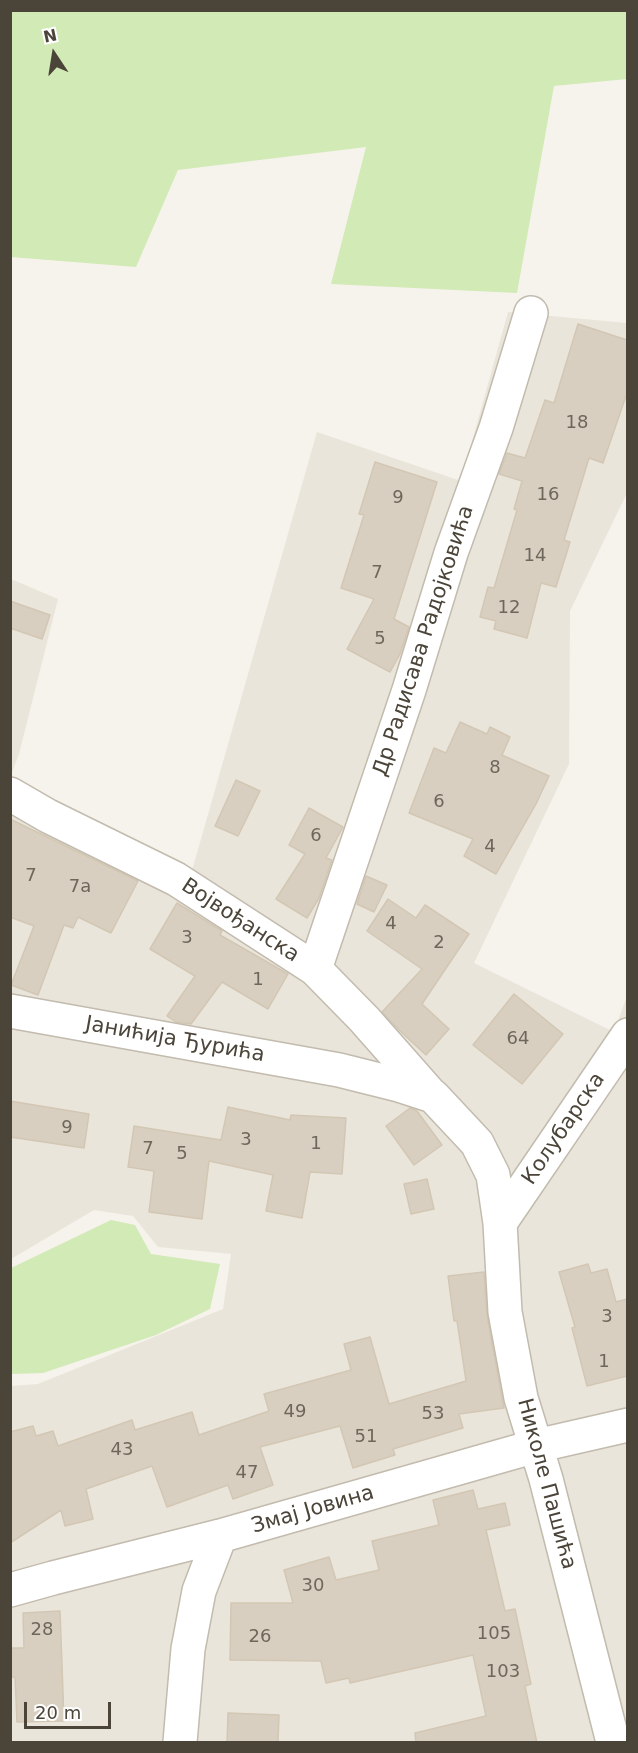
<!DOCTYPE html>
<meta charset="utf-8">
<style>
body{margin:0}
#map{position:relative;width:638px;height:1753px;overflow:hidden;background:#f6f3ec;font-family:"DejaVu Sans",sans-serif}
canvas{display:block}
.frame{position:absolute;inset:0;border:12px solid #4b4439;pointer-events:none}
.north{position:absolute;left:24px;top:24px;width:60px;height:60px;-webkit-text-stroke:4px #fff;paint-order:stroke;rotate:348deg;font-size:16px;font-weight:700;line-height:24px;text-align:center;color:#4b4439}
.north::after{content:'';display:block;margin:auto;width:21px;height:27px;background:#4b4439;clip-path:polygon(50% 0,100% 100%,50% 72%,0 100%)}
.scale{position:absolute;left:24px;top:1702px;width:87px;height:27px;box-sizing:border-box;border:3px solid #4b4439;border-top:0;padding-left:8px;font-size:18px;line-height:21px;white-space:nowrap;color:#4b4439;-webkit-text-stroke:4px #fff;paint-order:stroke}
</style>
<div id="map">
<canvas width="638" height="1753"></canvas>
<div class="frame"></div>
<div class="north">N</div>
<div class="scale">20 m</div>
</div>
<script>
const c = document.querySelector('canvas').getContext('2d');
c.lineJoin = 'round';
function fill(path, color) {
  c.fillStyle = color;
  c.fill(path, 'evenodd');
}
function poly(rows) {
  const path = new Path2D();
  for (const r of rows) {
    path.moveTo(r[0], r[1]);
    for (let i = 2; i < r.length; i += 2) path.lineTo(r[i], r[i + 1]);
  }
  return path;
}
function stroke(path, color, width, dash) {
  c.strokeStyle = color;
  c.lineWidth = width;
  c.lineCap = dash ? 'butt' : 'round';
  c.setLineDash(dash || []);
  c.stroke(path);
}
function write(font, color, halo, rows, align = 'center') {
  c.font = font + ' "DejaVu Sans",sans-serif';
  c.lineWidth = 6;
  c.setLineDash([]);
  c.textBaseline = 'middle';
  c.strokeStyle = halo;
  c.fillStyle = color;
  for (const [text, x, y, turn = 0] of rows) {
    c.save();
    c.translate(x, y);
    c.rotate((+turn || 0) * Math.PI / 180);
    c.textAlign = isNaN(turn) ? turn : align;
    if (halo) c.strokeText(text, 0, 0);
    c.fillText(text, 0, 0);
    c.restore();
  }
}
fill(poly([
 [508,312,627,323,627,493,570,611,569,764,474,963,614,1032,627,996,627,1742,11,1742,11,1386,38,1384,223,1309,231,1254,158,1247,133,1216,94,1210,11,1259,10,785,191,874,317,432,461,481],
 [11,579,58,599,19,754,11,775]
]), '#eae5da');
fill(poly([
 [10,11,627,11,627,79,554,86,517,293,331,284,366,147,178,170,136,267,11,257],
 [111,1220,135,1225,151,1254,220,1264,210,1309,156,1335,43,1373,11,1374,11,1268]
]), '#d2eab5');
const building = poly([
 [578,324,627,340,627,393,603,463,589,458,564,540,570,542,556,587,541,583,527,638,494,629,496,621,480,617,488,587,494,588,517,510,514,509,522,481,499,474,507,453,525,458,545,400,554,403,578,324],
 [375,462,437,482,394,619,409,627,400,654,390,672,347,649,374,599,341,588,364,515,359,514,375,462],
 [10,601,50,615,42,639,10,628,10,601],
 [460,722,487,734,490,727,510,737,502,755,549,776,536,804,496,874,464,856,473,839,409,813,434,748,446,753,460,722],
 [236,780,260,791,238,836,215,826,236,780],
 [309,808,343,827,326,858,332,860,319,898,307,918,276,899,305,854,289,845,309,808],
 [10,819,138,881,111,933,78,917,73,928,64,925,38,995,11,985,34,926,10,917,10,819],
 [366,876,387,885,374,912,357,904,366,876],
 [388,899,416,918,425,905,469,934,422,1004,449,1029,426,1055,399,1030,382,1012,422,969,367,931,388,899],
 [177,903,222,931,220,935,288,974,268,1009,222,982,191,1024,176,1022,167,1016,195,976,150,949,177,903],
 [514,994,563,1034,522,1084,473,1045,514,994],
 [10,1101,89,1114,84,1148,10,1137,10,1101],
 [228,1107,290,1120,291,1115,346,1118,342,1174,310,1172,302,1218,266,1211,273,1175,209,1161,202,1219,149,1212,154,1171,128,1167,134,1126,221,1140,228,1107],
 [410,1108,417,1111,442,1145,414,1165,386,1126,410,1108],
 [427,1179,434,1209,411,1214,404,1184,427,1179],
 [588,1264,591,1273,607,1269,616,1302,627,1299,627,1376,587,1386,572,1328,575,1327,559,1272,588,1264],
 [484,1272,487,1315,504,1408,459,1414,463,1428,393,1449,395,1455,353,1468,340,1426,260,1447,273,1485,233,1499,228,1485,167,1507,152,1466,86,1489,93,1519,65,1526,61,1510,10,1543,10,1432,33,1426,36,1436,53,1431,58,1446,132,1420,135,1430,192,1412,199,1435,269,1411,264,1394,351,1370,344,1344,370,1337,389,1404,466,1381,457,1321,454,1321,448,1276,484,1272],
 [473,1490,478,1509,505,1503,510,1525,486,1530,505,1611,515,1609,531,1684,525,1686,537,1743,416,1743,415,1733,486,1716,473,1655,350,1683,349,1678,326,1683,321,1661,230,1660,231,1603,293,1603,284,1570,329,1557,336,1580,379,1570,372,1541,439,1525,433,1500,473,1490],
 [60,1611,64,1721,17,1722,15,1677,10,1677,10,1648,24,1648,23,1613,60,1611],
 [228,1713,279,1715,278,1743,227,1743,228,1713]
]);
fill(building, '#d8cfc1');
stroke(building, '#d3c7b4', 1.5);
const street = poly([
 [10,794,48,816,176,879,315,969,364,1019,431,1095],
 [315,969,409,690,451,553,496,428,531,313],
 [10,1011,339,1070,399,1085,433,1096,477,1143,493,1175,500,1223,505,1312,521,1398,546,1479,613,1742],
 [500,1223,628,1035],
 [10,1590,53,1578,220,1536,536,1446,628,1425],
 [180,1742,188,1649,199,1591,220,1536]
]);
stroke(street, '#c2bbae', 36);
stroke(street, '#fff', 33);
write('18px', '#6e675b', null, [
 ["18",577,423],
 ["16",548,495],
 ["9",398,498],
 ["14",535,556],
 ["7",377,573],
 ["12",509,608],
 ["5",380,639],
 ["8",495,768],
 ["6",439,802],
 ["6",316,836],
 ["4",490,847],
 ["7",31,876],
 ["7a",80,887],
 ["4",391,924],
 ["3",187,938],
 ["2",439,943],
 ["1",258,980],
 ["64",518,1039],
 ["9",67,1128],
 ["3",246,1140],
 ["1",316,1144],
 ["7",148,1149],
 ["5",182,1154],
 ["3",607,1317],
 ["1",604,1362],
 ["49",295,1412],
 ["53",433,1414],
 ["51",366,1437],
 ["43",122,1450],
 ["47",247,1473],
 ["30",313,1586],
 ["28",42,1630],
 ["105",494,1634],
 ["26",260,1637],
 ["103",503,1672]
]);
write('21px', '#4b4439', '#fff', [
 ["Др Радисава Радојковића",424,641,-72],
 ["Војвођанска",240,921,33],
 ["Јанићија Ђурића",175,1040,10],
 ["Колубарска",564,1129,-56],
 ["Николе Пашића",546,1484,75],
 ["Змај Јовина",313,1510,-16]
]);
</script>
